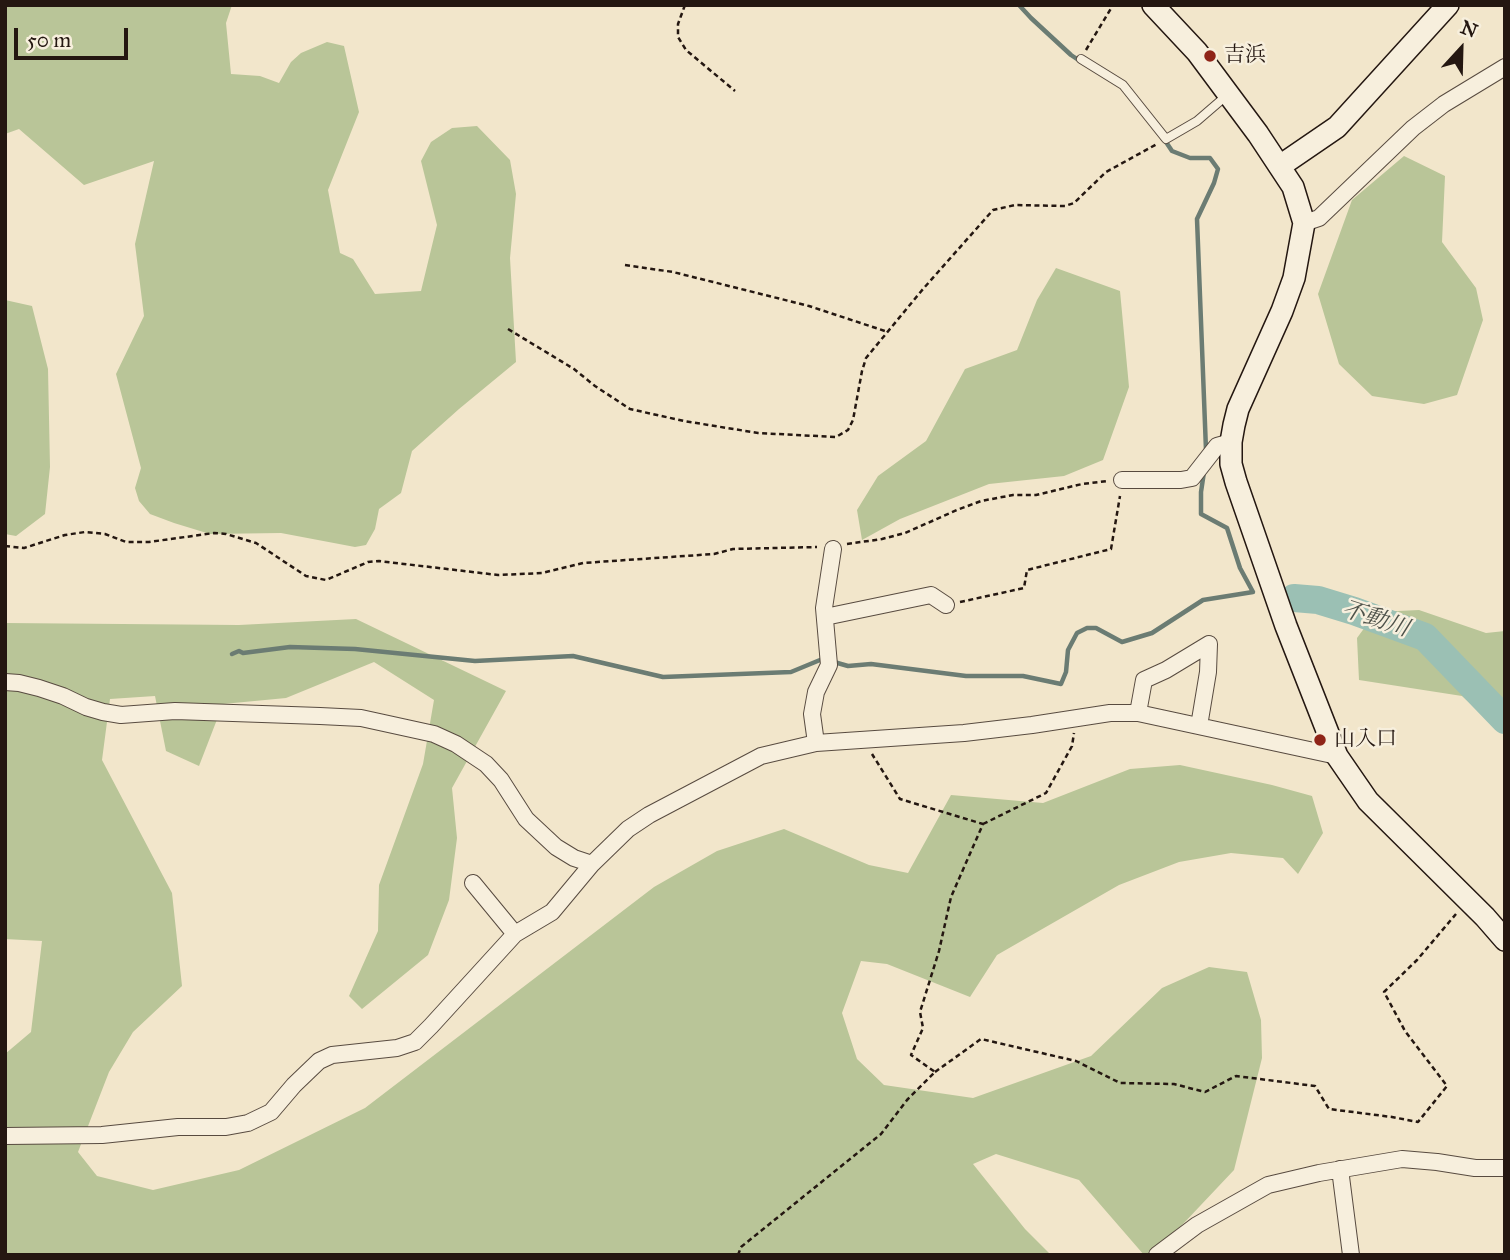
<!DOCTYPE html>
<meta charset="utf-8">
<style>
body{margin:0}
#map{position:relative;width:1510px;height:1260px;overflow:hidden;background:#f2e6cb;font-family:"IM FELL Great Primer",serif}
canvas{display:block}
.frame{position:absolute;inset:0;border:7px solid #241711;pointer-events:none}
.north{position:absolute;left:1426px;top:14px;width:70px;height:70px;-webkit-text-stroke:5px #f7efdd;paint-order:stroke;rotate:22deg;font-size:19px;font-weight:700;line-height:28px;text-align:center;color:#241711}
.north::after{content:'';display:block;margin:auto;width:24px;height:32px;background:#241711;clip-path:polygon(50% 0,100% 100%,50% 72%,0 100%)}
.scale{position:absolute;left:14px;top:28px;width:114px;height:32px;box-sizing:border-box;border:4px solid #241711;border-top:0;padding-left:9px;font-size:21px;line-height:24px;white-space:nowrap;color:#241711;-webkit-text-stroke:5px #f7efdd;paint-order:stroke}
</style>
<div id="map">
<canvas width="1510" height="1260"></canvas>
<div class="frame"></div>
<div class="north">N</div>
<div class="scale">50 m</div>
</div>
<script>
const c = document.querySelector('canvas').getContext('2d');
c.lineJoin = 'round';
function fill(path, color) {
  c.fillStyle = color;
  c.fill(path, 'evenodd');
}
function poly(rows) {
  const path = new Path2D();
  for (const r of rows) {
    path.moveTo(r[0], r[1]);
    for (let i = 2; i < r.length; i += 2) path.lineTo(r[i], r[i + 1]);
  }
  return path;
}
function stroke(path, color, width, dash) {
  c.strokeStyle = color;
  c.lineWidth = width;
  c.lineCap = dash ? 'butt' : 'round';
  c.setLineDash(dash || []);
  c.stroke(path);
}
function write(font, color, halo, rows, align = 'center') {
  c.font = font + ' "IM FELL Great Primer","Noto Serif JP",serif';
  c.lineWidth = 5;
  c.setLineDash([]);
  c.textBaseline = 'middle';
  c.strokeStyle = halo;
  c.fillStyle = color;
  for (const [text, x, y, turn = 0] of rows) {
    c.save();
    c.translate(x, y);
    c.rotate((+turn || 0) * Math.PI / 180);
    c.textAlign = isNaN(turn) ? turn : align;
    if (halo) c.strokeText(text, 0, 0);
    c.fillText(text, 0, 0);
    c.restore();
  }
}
fill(poly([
 [5,5,232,5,226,23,231,74,260,76,279,83,291,62,301,53,327,42,344,46,359,112,328,190,340,253,353,259,375,294,421,291,437,225,421,161,431,142,452,128,477,126,510,160,516,194,510,258,516,362,459,409,412,451,401,493,379,509,375,529,366,545,355,547,281,533,210,534,174,523,150,514,139,501,135,488,141,468,116,374,144,316,135,244,154,161,84,185,19,129,5,134],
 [1404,156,1445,176,1442,242,1476,288,1483,320,1457,395,1424,404,1372,396,1339,364,1318,294,1352,200],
 [1056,268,1120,291,1129,387,1103,460,1064,476,989,484,900,519,862,540,857,510,878,476,926,441,965,369,1017,350,1037,300],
 [5,300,32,306,48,369,50,467,45,514,16,536,5,534],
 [1419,610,1486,633,1505,631,1505,735,1462,696,1359,680,1357,638,1376,612],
 [356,619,506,691,452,788,457,838,449,900,428,955,362,1009,349,996,378,931,379,885,423,764,434,700,374,662,286,698,223,704,199,766,166,751,155,696,110,699,102,760,172,893,182,986,133,1032,109,1072,78,1152,97,1176,153,1190,239,1170,365,1108,654,887,717,851,784,829,869,865,908,873,951,795,1043,803,1130,769,1180,765,1272,785,1312,796,1323,833,1298,874,1283,858,1231,853,1179,862,1119,885,997,955,970,997,887,964,861,961,842,1013,857,1059,884,1085,973,1098,1091,1056,1162,988,1209,967,1247,972,1261,1020,1262,1058,1234,1170,1183,1224,1148,1255,1144,1255,1079,1180,996,1154,973,1164,1025,1229,1051,1255,5,1255,5,1054,31,1032,42,941,5,939,5,623,239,625]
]), '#b9c598');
stroke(poly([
 [1019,5,1031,18,1071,55,1080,61],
 [1164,139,1172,151,1190,158,1210,158,1218,169,1214,183,1197,219,1206,450],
 [232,654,239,651,243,653,290,647,355,649,475,661,573,656,663,677,791,672,820,660,825,661],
 [834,662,848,666,871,664,966,676,1023,676,1061,684,1066,672,1068,650,1077,633,1087,628,1096,628,1122,642,1152,633,1203,600,1253,592,1240,568,1227,528,1201,514,1201,492,1204,472]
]), '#6b7c73', 4.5);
stroke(poly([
 [1294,598,1318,600,1354,611,1425,637,1505,720]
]), '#9bc0b4', 28);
const lane = poly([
 [1081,59,1123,85,1166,139,1197,121,1226,96]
]);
const street = poly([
 [1304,223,1319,218,1413,128,1444,104,1505,67],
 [1122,480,1181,480,1192,478,1217,446,1231,442],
 [825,617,931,595,946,605],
 [5,682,19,683,39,688,63,696,86,707,103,712,121,715,175,711,320,716,361,718,434,734,456,744,486,764,501,780,526,819,556,847,574,858,592,864],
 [1138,713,1144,680,1166,670,1209,644,1208,672,1199,726],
 [816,743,812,714,816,692,829,665,824,608,833,549],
 [473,883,515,934],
 [5,1136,102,1135,178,1127,226,1127,248,1123,271,1112,294,1085,319,1061,332,1055,397,1048,415,1042,431,1026,515,934,552,912,592,864,628,829,649,815,761,756,816,743,964,733,1032,725,1110,713,1138,713,1337,756],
 [1340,1169,1351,1255],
 [1157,1255,1197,1225,1268,1185,1319,1173,1402,1159,1437,1162,1475,1168,1505,1168]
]);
const secondary = poly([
 [1153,5,1197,52,1258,134,1293,187,1304,223,1294,278,1282,311,1238,409,1234,425,1231,442,1231,464,1236,482,1286,626,1337,756,1368,801,1485,917,1505,940],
 [1280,166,1337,127,1448,5]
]);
stroke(lane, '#584b40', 10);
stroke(street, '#584b40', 18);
stroke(secondary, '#241711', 24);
stroke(poly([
 [685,5,678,24,678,37,686,50,735,91],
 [1086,50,1113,5],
 [625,265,673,272,809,306,888,332],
 [508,329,574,369,595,386,630,409,684,421,758,433,836,437,848,430,853,420,862,371,866,358,923,289,993,210,1015,205,1065,206,1074,203,1106,172,1157,144],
 [847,544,882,539,905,533,957,510,981,501,1013,495,1036,495,1082,484,1107,481],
 [5,546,24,548,65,535,85,532,105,534,126,542,149,542,214,533,226,534,256,543,306,576,326,580,368,562,379,561,498,575,542,573,583,563,714,554,733,549,817,547],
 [960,602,1024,588,1027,570,1111,549,1120,496],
 [983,824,1046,793,1072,746,1074,733],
 [935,1072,981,1039,1076,1061,1120,1083,1174,1084,1205,1092,1236,1076,1315,1086,1329,1109,1392,1117,1418,1122,1447,1086,1405,1031,1384,992,1417,960,1456,914],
 [738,1255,741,1247,881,1134,907,1100,935,1072,911,1055,923,1028,920,1012,939,951,951,897,983,824,900,799,872,754]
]), '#241711', 2.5, [5, 3.5]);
stroke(lane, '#f7efdd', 8);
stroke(street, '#f7efdd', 16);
stroke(secondary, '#f7efdd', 21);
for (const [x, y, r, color] of [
 [1210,56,7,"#8f2418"],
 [1320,740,7,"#8f2418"]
]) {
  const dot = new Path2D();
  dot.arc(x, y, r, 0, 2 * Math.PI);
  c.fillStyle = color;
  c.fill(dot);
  stroke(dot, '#f7efdd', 2.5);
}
write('21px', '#241711', '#f7efdd', [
 ["吉浜",1224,56],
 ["山入口",1334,740]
], 'left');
write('italic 23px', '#4e524a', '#f7efdd', [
 ["不動川",1375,620,18]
]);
</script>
